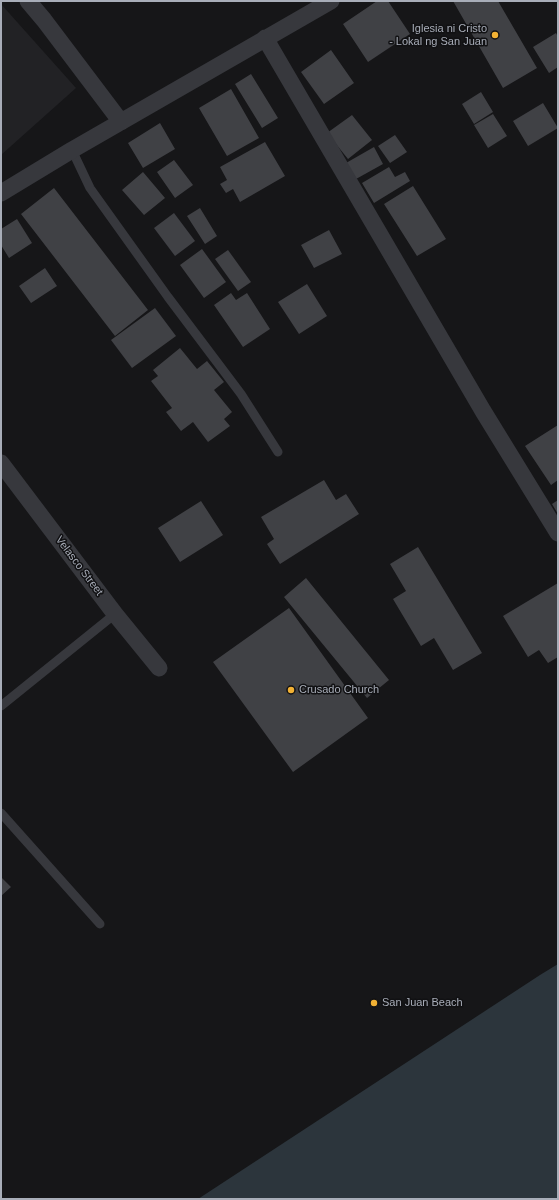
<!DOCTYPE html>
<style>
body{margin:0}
#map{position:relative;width:559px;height:1200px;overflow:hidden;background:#161618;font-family:Helvetica,sans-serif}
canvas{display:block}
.frame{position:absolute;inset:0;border:2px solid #a8adb8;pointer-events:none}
</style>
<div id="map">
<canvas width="559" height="1200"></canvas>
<div class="frame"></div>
</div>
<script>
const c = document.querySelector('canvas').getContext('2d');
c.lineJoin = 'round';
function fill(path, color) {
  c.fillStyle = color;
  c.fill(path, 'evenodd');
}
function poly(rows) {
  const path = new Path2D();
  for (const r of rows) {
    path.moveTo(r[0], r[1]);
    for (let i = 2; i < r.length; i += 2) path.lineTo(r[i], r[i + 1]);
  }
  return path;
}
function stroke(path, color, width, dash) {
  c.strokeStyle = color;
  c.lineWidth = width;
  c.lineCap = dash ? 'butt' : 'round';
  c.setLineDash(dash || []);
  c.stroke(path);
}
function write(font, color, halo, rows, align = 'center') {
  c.font = font + ' Helvetica,sans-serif';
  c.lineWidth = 3;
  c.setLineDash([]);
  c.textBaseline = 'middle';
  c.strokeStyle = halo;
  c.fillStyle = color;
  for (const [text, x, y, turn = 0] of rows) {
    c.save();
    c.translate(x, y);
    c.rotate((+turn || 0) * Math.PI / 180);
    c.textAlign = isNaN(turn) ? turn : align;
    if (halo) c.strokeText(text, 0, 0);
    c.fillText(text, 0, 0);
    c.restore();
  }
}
fill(poly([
 [1,4,76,88,1,155]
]), '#222225');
fill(poly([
 [558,964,558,1199,198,1199,540,975]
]), '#2c353c');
fill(poly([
 [377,1,388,1,410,34,368,62,343,24],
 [453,1,498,1,537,68,503,88],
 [556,33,558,37,558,67,549,73,533,47],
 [331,50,354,83,324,104,301,72],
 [251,74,278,118,262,128,235,84],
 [231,89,259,138,227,156,199,108],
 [481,92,493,112,474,124,462,104],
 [543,103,558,128,528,146,513,121],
 [493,114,507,136,488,148,474,125],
 [352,115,372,140,348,159,327,133],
 [160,123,175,149,143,168,128,143],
 [395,135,407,152,390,163,378,146],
 [265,142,285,176,240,202,233,189,226,193,220,184,227,180,220,167],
 [374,147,383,164,356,179,346,163],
 [174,160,193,185,175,198,157,172],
 [389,167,395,177,405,172,410,181,374,203,362,183],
 [143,172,165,198,144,215,122,190],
 [413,186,446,239,417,256,384,204],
 [54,188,148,310,115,336,21,214],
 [200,208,217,236,205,244,187,216],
 [174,213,195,241,175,256,154,228],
 [17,219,32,243,9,258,1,245,1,229],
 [329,230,342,254,314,268,301,245],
 [202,249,226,282,204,298,180,265],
 [228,250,251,282,238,291,215,259],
 [45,268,57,286,31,303,19,286],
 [307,284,327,316,299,334,278,302],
 [231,293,236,300,247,293,270,329,243,347,214,305],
 [155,308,176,336,132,368,111,340],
 [180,348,197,369,207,361,224,382,214,390,232,412,224,419,230,426,208,442,193,422,181,431,166,412,172,408,151,381,158,376,153,370],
 [558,425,558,480,551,485,525,446],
 [324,480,336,500,346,494,359,514,280,564,267,544,274,539,261,517],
 [558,500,558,514,552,504],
 [201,501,223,535,180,562,158,528],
 [418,547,482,653,453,670,434,638,421,646,393,599,406,591,390,564],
 [306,578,389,680,367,698,284,597],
 [558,583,558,657,548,663,539,650,528,657,503,616],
 [289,608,368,718,293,772,213,662],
 [1,877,11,887,1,896]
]), '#404145');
stroke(poly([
 [72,150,90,188,168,297,241,394,278,452],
 [1,706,115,614],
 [1,813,100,924]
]), '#37383d', 9);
stroke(poly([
 [28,1,44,20,121,122],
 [265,38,483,411,558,533],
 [1,193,72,150,331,1],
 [1,463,115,614,159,668]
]), '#37383d', 17);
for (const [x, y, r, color] of [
 [495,35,4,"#f2b134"],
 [291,690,4,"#f2b134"],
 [374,1003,4,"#f2b134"]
]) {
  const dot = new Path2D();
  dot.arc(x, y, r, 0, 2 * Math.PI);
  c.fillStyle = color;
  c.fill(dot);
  stroke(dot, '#111113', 1.5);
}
write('11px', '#a8adb8', '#111113', [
 ["Iglesia ni Cristo",487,29,"right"],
 ["- Lokal ng San Juan",487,42,"right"],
 ["Crusado Church",299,690],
 ["San Juan Beach",382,1003]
], 'left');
write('11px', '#a8adb8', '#111113', [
 ["Velasco Street",79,566,53]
]);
</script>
